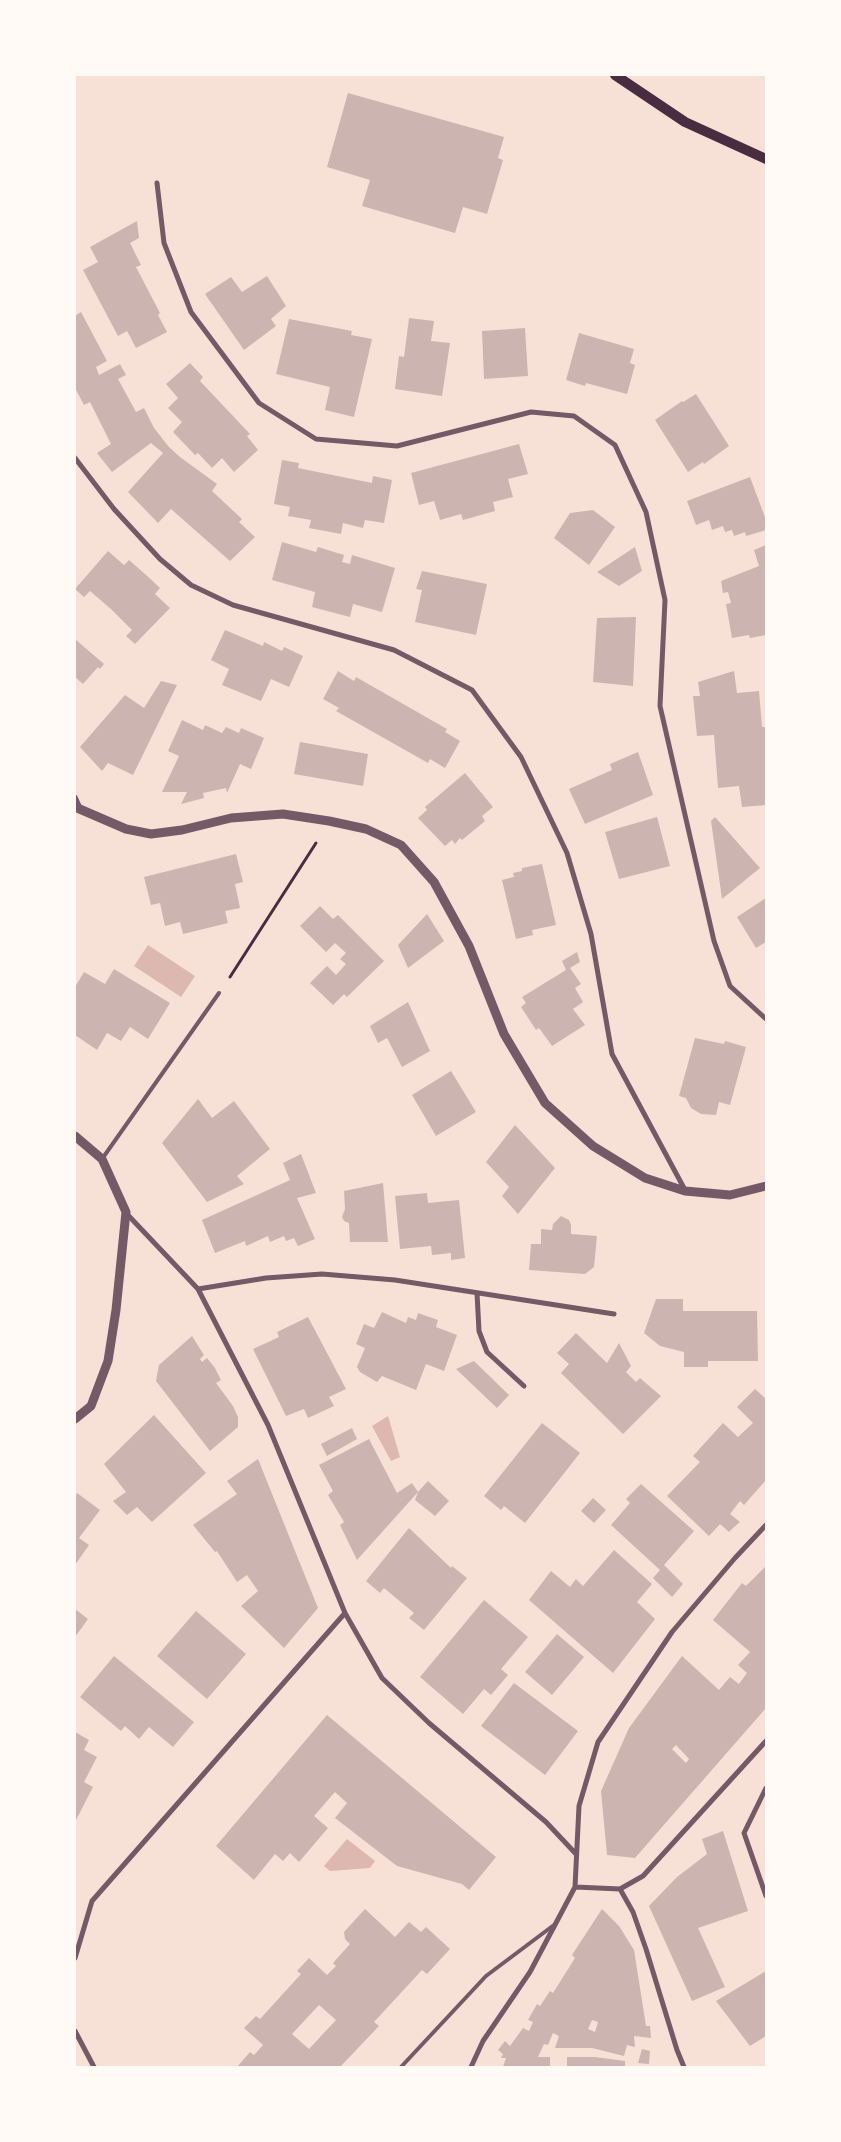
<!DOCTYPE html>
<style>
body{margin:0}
#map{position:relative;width:841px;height:2142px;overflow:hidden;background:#f7e1d7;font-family:Rubik,sans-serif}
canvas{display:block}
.frame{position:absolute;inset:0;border:76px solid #fffaf5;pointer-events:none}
</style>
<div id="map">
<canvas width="841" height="2142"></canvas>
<div class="frame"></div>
</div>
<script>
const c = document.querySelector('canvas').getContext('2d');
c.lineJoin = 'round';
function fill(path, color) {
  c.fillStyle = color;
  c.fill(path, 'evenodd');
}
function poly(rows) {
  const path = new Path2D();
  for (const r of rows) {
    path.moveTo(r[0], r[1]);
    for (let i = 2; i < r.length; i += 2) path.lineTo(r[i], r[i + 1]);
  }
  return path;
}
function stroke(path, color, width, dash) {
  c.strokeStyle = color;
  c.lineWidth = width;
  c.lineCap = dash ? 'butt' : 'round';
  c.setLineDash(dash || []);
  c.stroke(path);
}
fill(poly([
 [148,945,195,976,181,997,134,966],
 [388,1416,400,1457,391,1461,372,1426],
 [347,1839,375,1861,370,1868,330,1871,324,1866]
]), '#dcb8b0');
fill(poly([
 [348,93,504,137,498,158,503,160,487,214,463,207,455,233,362,206,370,180,327,167],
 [137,221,139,238,130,243,141,265,136,267,160,313,158,315,167,332,136,348,127,331,118,336,83,270,98,262,90,247],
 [267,276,286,306,271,319,276,326,244,350,205,294,231,277,242,292],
 [81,312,107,361,96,367,99,375,120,364,126,375,118,379,136,412,144,408,154,428,169,447,180,457,217,484,212,491,242,519,239,522,255,537,230,561,171,509,158,523,128,492,163,453,151,443,112,472,97,453,111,444,90,402,84,405,75,388,75,316],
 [409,318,434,321,431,341,450,343,442,396,395,389,399,356,404,357],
 [289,319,352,331,351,335,372,339,354,417,325,410,330,387,276,374],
 [525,328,528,376,484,379,482,331],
 [579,333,634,349,630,363,635,365,627,394,586,383,585,386,566,380],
 [190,363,203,377,200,381,250,434,247,436,258,450,234,472,222,458,212,468,198,453,195,455,173,432,182,422,168,408,178,398,166,384],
 [696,394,729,446,704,464,703,462,688,472,655,420,682,401,683,402],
 [519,444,528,474,508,479,513,497,493,502,495,511,463,520,461,514,440,520,434,501,419,505,411,473],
 [282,460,299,463,298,468,372,483,373,476,392,480,384,523,365,520,363,528,343,523,341,534,309,528,311,520,288,516,290,507,274,504],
 [750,477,766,520,766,530,746,536,745,532,734,536,732,530,725,532,723,526,712,530,709,520,696,525,687,501],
 [593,510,615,527,589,565,554,538,570,513],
 [282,542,316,552,318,547,344,555,342,562,350,564,352,555,395,568,382,612,353,604,350,617,312,607,315,592,272,580],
 [766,545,766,635,750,638,749,635,732,638,726,604,731,603,728,592,723,593,721,581,759,566,754,550],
 [635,547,642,571,619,586,597,572],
 [108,551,124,565,129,560,145,574,160,588,155,594,170,608,135,644,126,636,132,630,112,610,90,591,84,597,75,589],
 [422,571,487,584,476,635,415,622,422,590,416,589],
 [636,617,633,686,593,682,597,618],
 [225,630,263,646,264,642,282,651,284,647,303,656,289,687,271,679,261,701,222,685,229,669,211,660],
 [75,639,104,664,100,669,98,667,83,684,75,677],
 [338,671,354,681,356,677,447,729,445,732,460,741,445,768,430,759,428,763,336,711,339,708,323,699],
 [734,671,737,693,759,691,762,727,766,727,766,805,742,807,739,786,718,788,714,735,697,736,693,696,700,696,698,682],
 [161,681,177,685,133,775,108,763,102,771,80,747,125,695,144,708],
 [182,720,203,730,205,725,222,733,226,727,239,733,241,728,264,738,251,769,240,764,227,793,226,788,203,793,204,798,181,804,187,792,162,792,179,756,168,751],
 [300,742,368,754,363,786,294,774],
 [638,752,653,795,585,824,569,789,612,770,610,764],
 [465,773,493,807,482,816,485,821,462,840,460,838,455,844,452,840,445,846,418,818,427,810,425,807],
 [657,817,670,866,619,879,605,832],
 [715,817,760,868,722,899,711,821],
 [236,854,243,882,235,884,240,908,225,911,228,923,183,934,180,922,165,926,160,903,151,905,144,877],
 [542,864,556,925,532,930,533,935,516,939,502,880,514,877,513,873,522,871,522,868],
 [766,898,766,942,756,948,737,917],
 [320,906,333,919,338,915,384,961,347,997,344,994,333,1005,310,983,327,966,336,975,346,964,340,959,346,953,335,943,326,952,300,926],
 [427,914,444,941,408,968,398,945],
 [577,952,580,962,570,968,581,984,575,988,583,1002,573,1009,585,1025,552,1046,539,1028,536,1030,521,1007,526,1003,522,997,566,970,562,961],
 [114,969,170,1003,148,1039,130,1027,121,1041,107,1033,97,1050,75,1035,75,987,84,972,105,984],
 [408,1002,430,1051,402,1067,387,1038,378,1043,370,1026],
 [695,1038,724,1044,725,1041,746,1047,730,1105,719,1102,716,1115,701,1114,691,1108,686,1098,679,1096],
 [451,1071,476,1112,436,1136,412,1095],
 [198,1099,212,1118,234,1101,270,1149,237,1176,244,1184,207,1202,162,1143],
 [515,1125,555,1168,518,1214,502,1196,509,1187,486,1162],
 [301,1154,316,1193,297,1198,315,1239,298,1246,294,1238,286,1241,284,1236,270,1242,268,1236,246,1246,245,1241,215,1253,202,1220,290,1180,283,1163],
 [383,1183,388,1242,350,1242,349,1223,344,1221,342,1217,345,1209,344,1191],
 [427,1193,428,1203,459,1200,465,1258,451,1260,451,1253,432,1255,431,1246,400,1249,395,1196],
 [561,1216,569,1220,571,1225,571,1234,597,1236,594,1267,585,1274,529,1270,531,1244,541,1244,541,1229,552,1230,553,1224],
 [656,1299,683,1299,683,1311,757,1311,758,1361,708,1361,708,1367,684,1367,684,1352,660,1346,644,1333],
 [382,1312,406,1323,408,1317,416,1320,418,1313,438,1320,436,1327,457,1335,444,1371,426,1364,416,1390,382,1376,377,1382,360,1372,357,1367,365,1348,356,1344,364,1324,374,1328],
 [308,1317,346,1389,329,1397,334,1406,308,1418,304,1409,286,1416,253,1349,279,1337,277,1332],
 [576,1333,607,1363,619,1343,631,1366,626,1372,636,1382,640,1378,661,1396,623,1434,561,1373,569,1364,557,1353],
 [192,1336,204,1355,200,1359,202,1362,207,1358,215,1368,221,1380,216,1383,233,1406,238,1417,238,1427,210,1451,156,1381,159,1365],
 [474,1361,509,1395,497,1408,456,1369],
 [755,1389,766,1399,766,1480,744,1505,740,1501,730,1514,740,1522,733,1528,729,1532,720,1524,709,1536,667,1496,700,1462,693,1456,723,1423,738,1437,753,1423,737,1407],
 [154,1415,206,1473,152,1522,137,1507,127,1515,113,1501,126,1492,104,1464],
 [542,1423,580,1453,525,1523,504,1506,501,1510,484,1496],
 [352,1428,357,1439,327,1456,321,1444],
 [369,1439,397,1493,412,1483,418,1492,428,1481,449,1501,435,1516,415,1500,418,1492,357,1560,340,1525,344,1522,328,1495,333,1491,319,1465],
 [258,1459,318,1608,284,1648,241,1606,258,1591,247,1575,237,1582,217,1551,215,1552,193,1525,237,1494,227,1481],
 [641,1484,694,1531,664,1565,683,1584,672,1597,653,1578,660,1570,611,1525,630,1503,626,1499],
 [77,1493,100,1510,79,1538,89,1545,75,1565,75,1497],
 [593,1498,606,1510,594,1523,581,1511],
 [409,1528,451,1568,452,1566,467,1578,424,1630,409,1618,414,1613,384,1588,380,1593,366,1581],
 [614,1550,652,1584,637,1602,655,1619,613,1673,529,1600,551,1571,570,1587,576,1579,583,1586],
 [766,1566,766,1708,635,1858,607,1855,601,1791,629,1728,682,1656,719,1690,730,1677,739,1684,747,1673,738,1665,750,1652,713,1620,742,1583,746,1586],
 [676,1745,689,1759,686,1763,672,1749],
 [484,1600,528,1637,501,1669,508,1675,491,1695,484,1689,463,1714,420,1677],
 [75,1609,88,1619,75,1637],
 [196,1611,246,1654,207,1699,157,1656],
 [557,1634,584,1657,552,1695,525,1672],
 [114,1656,194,1722,173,1747,149,1727,139,1739,125,1726,121,1731,80,1697],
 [514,1683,578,1731,545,1775,481,1726],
 [327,1715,496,1857,469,1890,462,1884,397,1866,335,1818,347,1803,335,1792,314,1816,328,1828,299,1862,290,1853,283,1861,275,1854,254,1880,216,1846],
 [75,1732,89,1740,84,1750,97,1757,84,1782,93,1787,75,1822],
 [723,1831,748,1911,698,1928,725,1987,692,2001,649,1906,677,1877,707,1854,702,1839],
 [365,1909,395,1937,409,1922,421,1932,426,1927,450,1949,427,1974,422,1970,374,2022,379,2026,340,2067,237,2067,250,2052,254,2055,263,2045,244,2028,256,2016,260,2019,301,1974,297,1971,309,1958,327,1975,336,1966,333,1963,350,1944,345,1939,344,1932],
 [319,2005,336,2020,309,2049,292,2034],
 [602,1909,619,1926,634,1950,646,2026,650,2026,651,2038,634,2036,635,2047,627,2045,624,2056,592,2048,555,2048,559,2036,553,2033,548,2045,544,2044,538,2057,550,2057,550,2067,503,2067,506,2058,501,2058,503,2054,498,2050,505,2041,510,2046,523,2028,529,2031,533,2022,528,2020,537,2004,540,2006,550,1991,553,1993,575,1958,572,1955],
 [592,2020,598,2022,595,2032,588,2029],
 [766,1971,766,2036,750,2046,716,2001],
 [642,2049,650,2051,649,2064,638,2063],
 [567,2057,595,2057,625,2061,625,2067,567,2067]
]), '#ccb4b1');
stroke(poly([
 [230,977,316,843]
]), '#4a2c40', 3);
stroke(poly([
 [102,1159,219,993],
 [401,2067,486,1976,554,1925]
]), '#755966', 4);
stroke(poly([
 [157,183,164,243,191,312,259,403,316,439,397,446,531,412,574,416,615,445,646,512,665,600,660,706,714,941,730,986,766,1019],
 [75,458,114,509,160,559,191,585,233,605,394,650,472,690,521,757,567,853,591,934,612,1054,685,1190],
 [75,797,80,808],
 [126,1213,198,1289,268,1425,345,1613,382,1678,429,1723,546,1822,576,1854],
 [198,1289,266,1278,322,1274,395,1280,614,1314],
 [477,1293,479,1331,487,1352,524,1386],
 [766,1788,744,1833,766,1896],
 [575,1887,620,1889,633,1912,646,1949,677,2050,684,2067],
 [620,1889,643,1876,766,1741],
 [75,1958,92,1901,345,1613],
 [75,2031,94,2067],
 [471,2067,483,2041,530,1972,575,1887,579,1806,598,1742,672,1632,735,1558,766,1525]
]), '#755966', 5);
stroke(poly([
 [75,807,126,829,151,834,182,830,231,818,283,814,329,821,366,829,401,845,434,882,469,946,504,1034,545,1103,593,1146,645,1178,685,1191,730,1195,766,1186],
 [75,1136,102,1159,126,1212,116,1310,108,1361,91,1406,75,1419]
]), '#755966', 9);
stroke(poly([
 [615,75,685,122,766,159]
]), '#4a2c40', 10);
</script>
